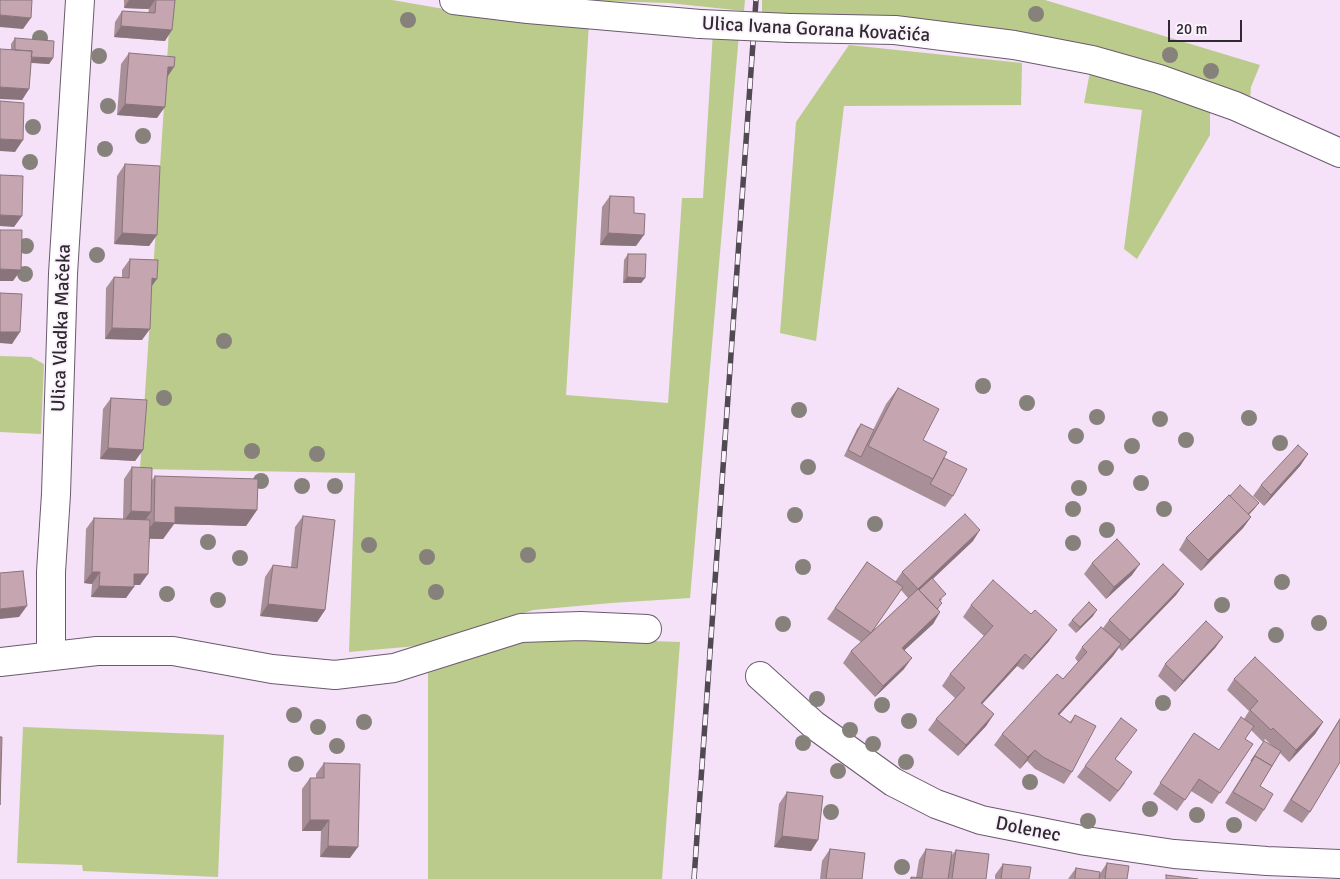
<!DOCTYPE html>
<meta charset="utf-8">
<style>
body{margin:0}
#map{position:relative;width:1340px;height:879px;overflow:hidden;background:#f5e1f8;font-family:Signika,sans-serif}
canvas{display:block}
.scale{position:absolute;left:1168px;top:20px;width:74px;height:22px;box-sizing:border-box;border:2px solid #302932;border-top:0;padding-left:6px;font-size:15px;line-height:18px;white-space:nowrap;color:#302932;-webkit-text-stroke:4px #fbf3fc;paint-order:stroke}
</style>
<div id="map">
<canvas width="1340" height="879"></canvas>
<div class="scale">20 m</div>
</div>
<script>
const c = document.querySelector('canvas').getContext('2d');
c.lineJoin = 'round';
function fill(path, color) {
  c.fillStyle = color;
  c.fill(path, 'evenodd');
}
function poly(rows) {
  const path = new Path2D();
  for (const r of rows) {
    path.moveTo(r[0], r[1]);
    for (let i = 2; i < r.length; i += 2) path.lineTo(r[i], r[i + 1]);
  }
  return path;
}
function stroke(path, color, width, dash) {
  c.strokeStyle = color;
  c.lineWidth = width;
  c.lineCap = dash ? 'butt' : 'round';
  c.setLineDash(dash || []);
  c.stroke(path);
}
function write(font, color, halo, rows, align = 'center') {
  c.font = font + ' Signika,sans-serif';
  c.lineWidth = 4;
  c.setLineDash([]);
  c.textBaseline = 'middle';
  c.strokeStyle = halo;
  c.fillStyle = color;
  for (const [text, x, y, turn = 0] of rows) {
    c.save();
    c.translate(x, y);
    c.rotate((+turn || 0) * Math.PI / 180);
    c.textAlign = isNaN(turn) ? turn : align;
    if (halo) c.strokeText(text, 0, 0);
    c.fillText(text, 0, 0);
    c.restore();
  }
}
fill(poly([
 [171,0,392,0,444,9,528,19,589,23,566,395,668,403,682,198,703,198,713,31,739,34,690,598,611,603,533,610,428,645,349,652,355,473,140,469],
 [573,0,745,0,744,11,669,3],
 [762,0,1045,0,1260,65,1251,87,1250,100,891,22,762,12],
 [849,45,1022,63,1021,105,844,106,816,341,780,333,796,122],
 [1090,72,1210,111,1210,135,1137,259,1124,249,1142,110,1084,103],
 [0,356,31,357,44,364,41,434,0,432],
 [534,637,680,642,662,879,428,879,428,673],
 [23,727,224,735,218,877,83,871,82,865,17,863]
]), '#bacb8c');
const minor = poly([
 [454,0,528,9,700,24],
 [790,28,895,30,1014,45,1092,60,1159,79,1235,106,1340,153],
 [51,656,51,572,56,494,63,274,80,0],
 [0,662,97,651,173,651,272,669,335,675,394,668,521,628,581,626,647,629],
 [760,676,814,725,893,782,936,804,981,820,1086,841,1174,854,1267,861,1340,864]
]);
stroke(minor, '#6b5a6d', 30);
stroke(minor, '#fff', 28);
const rail = poly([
 [694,879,756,0]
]);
stroke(rail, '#514853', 5.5);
stroke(rail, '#fbf3fc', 4, [11]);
const minorBridge = poly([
 [700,24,790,28]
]);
stroke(minorBridge, '#6b5a6d', 30, []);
stroke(minorBridge, '#fff', 28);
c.fillStyle = '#86817a';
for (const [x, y] of [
 [1036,14],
 [408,20],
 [40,38],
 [1170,55],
 [99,56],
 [1211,71],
 [108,106],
 [33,127],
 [143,136],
 [105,149],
 [30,162],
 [26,246],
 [97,255],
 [25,274],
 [224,341],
 [983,386],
 [164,398],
 [1027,403],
 [799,410],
 [1097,417],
 [1249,418],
 [1160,419],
 [1076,436],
 [1186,440],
 [1280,443],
 [1132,446],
 [252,451],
 [317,454],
 [808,467],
 [1106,468],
 [261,481],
 [1141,483],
 [302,486],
 [335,486],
 [1079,488],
 [1073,509],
 [1164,509],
 [795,515],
 [875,524],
 [1107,530],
 [208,542],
 [1073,543],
 [369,545],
 [528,555],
 [427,557],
 [240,558],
 [803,567],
 [1282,582],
 [436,592],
 [167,594],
 [218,600],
 [1222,605],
 [1319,623],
 [783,624],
 [1276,635],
 [817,699],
 [1163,703],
 [882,705],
 [294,715],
 [909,721],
 [364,722],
 [318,727],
 [850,730],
 [803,743],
 [873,744],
 [337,746],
 [906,762],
 [296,764],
 [838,771],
 [1030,782],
 [1150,809],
 [831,812],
 [1197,815],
 [1088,821],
 [1234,825],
 [902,867]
]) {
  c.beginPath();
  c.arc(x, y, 8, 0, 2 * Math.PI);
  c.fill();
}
fill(poly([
 [124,0,175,0,165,41,114,37,115,22,122,11,148,13,149,9,124,8],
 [15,38,53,58,49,64,31,63,29,89,22,100,11,50,11,44],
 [129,53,168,76,157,118,117,115,121,64],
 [125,164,157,235,149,246,114,244,117,176],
 [610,196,634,213,636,246,600,245,602,207],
 [628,254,645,278,641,283,623,283,624,260],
 [130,259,152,287,142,340,105,339,106,288,114,277,122,277,122,270],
 [898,388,923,440,944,458,953,496,945,507,844,456,857,429,861,424,873,430,886,404],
 [111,398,143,450,135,461,100,459,103,409],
 [1308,454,1300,466,1264,506,1253,496,1261,485],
 [132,467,151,481,155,476,257,510,246,526,174,524,163,539,150,539,140,585,134,585,126,598,91,597,92,584,84,583,86,529,94,518,123,519,124,479],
 [1255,508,1249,515,1251,517,1243,528,1201,571,1179,550,1186,538],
 [303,516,325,610,317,622,260,616,265,577,273,565,291,567,295,527],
 [973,541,933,579,942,600,940,601,938,610,940,612,933,624,904,650,904,669,875,697,843,663,851,651,861,642,827,619,867,562,895,582,902,572],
 [901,590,908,598,871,633],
 [1092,563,1132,575,1106,599,1084,574],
 [1184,584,1176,595,1122,651,1119,648,1113,656,1059,715,1070,722,1075,715,1072,772,1064,784,1035,769,1027,761,1020,769,994,745,1002,734,1063,679,1078,662,1075,658,1082,647,1103,628,1109,620],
 [971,605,1049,641,1023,670,1017,666,982,704,994,714,986,726,958,756,928,730,936,719,955,698,942,686,950,674,984,636,963,617],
 [1093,616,1076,633,1068,625,1072,620],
 [1223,637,1215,648,1175,692,1158,676,1165,664],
 [1234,679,1323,722,1315,734,1289,762,1280,753,1260,786,1264,810,1256,822,1225,803,1260,747,1273,747,1265,739,1263,742,1251,730,1245,739,1253,744,1212,804,1191,791,1177,811,1153,794,1194,733,1219,750,1244,719,1249,711,1227,690],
 [1340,718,1310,812,1302,823,1283,811],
 [1129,741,1115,759,1125,783,1110,802,1077,777,1085,766],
 [324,763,350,858,320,857,321,831,302,831,302,789,310,778,316,778,316,774],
 [787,792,818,840,811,851,774,847,779,804],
 [830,849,862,879,820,879,822,861],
 [926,849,951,856,956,850,986,879,910,879,911,877,916,878,919,860],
 [1107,863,1127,879,1099,879,1099,875],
 [1003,864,1029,879,995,879,995,875],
 [1076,868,1099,879,1068,879]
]), '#a98f97');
fill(poly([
 [129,0,155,0,149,9,124,8],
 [0,15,31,18,23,29,0,27],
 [121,26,172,30,165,41,114,37],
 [14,56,53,58,49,64,10,61],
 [168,67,174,67,166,79],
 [0,87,29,89,22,100,0,99],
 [125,104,165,107,157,118,117,115],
 [0,139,23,140,15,152,0,151],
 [0,215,22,216,14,227,0,226],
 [122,233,157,235,149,246,114,244],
 [608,233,644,235,636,246,600,245],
 [0,269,21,270,13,281,0,281],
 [627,277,645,278,641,283,623,283],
 [152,278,157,279,149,290],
 [112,328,150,329,142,340,105,339],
 [0,332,20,332,12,344,0,343],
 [108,448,143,450,135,461,100,459],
 [1308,454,1300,466,1264,506,1271,495],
 [1259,503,1255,508,1239,524,1243,519],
 [175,507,257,510,246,526,174,524,163,539,142,538,154,522],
 [131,511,151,512,143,523,123,522],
 [1251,517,1243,528,1201,571,1208,560],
 [980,530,973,541,915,595,918,589],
 [1140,564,1132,575,1106,599,1114,587],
 [92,572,100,572,92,584,84,583],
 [134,574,148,574,140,585,127,585],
 [1184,584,1176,595,1122,651,1130,640],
 [99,586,134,587,126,598,91,597],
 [268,604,325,610,317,622,260,616],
 [27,606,19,617,0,619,0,609],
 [1097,610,1093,616,1076,633,1080,627],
 [940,612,933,624,895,659,902,648],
 [1057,630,1049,641,1023,670,1031,659],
 [1223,637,1215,648,1175,692,1183,681],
 [1121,644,1113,656,1050,725,1058,714],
 [1025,654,1017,666,973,714,981,703],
 [912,658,904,669,875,697,883,686],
 [994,714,986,726,958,756,966,745],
 [1323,722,1315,734,1289,762,1296,750],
 [1035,750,1027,761,1020,769,1028,757],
 [310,820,329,820,321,831,302,831],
 [782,836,818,840,811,851,774,847],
 [328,846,358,847,350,858,320,857]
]), '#8a747b');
const building = poly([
 [0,0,32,0,31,18,0,15,0,0],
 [156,0,175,0,172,30,121,26,122,11,155,13,156,0],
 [15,38,54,41,53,58,31,57,32,51,15,50,15,38],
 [0,49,32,51,29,89,0,87,0,49],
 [129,53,175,57,174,67,168,67,165,107,125,104,129,53],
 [0,101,24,103,23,140,0,139,0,101],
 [125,164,160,166,157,235,122,233,125,164],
 [0,175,23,176,22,216,0,215,0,175],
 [610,196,634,197,634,213,645,214,644,235,608,233,610,196],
 [0,230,22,230,21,270,0,269,0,230],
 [628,254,646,254,645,278,627,277,628,254],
 [130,259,158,260,157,279,152,278,150,329,112,328,114,277,129,278,130,259],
 [0,293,22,294,20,332,0,332,0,293],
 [898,388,939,409,923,440,947,452,933,479,868,446,898,388],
 [111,398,147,400,143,450,108,448,111,398],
 [861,424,874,430,861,457,848,450,861,424],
 [1298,445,1308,454,1271,495,1261,485,1298,445],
 [944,458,967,469,953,496,930,484,933,479,944,458],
 [132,467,152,468,151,512,131,511,132,467],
 [155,476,258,479,257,510,175,507,175,523,154,522,155,476],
 [1240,485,1259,503,1248,514,1230,496,1240,485],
 [1229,495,1251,517,1208,560,1186,538,1229,495],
 [965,514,980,530,918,589,902,572,965,514],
 [303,516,335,520,325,610,268,604,273,565,297,568,303,516],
 [94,518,150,520,148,574,134,574,134,587,99,586,100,572,92,572,94,518],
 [1117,539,1140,564,1114,587,1092,563,1117,539],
 [867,562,903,587,871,633,918,589,940,612,902,648,912,658,883,686,851,651,871,633,835,608,867,562],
 [1163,564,1184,584,1130,640,1109,620,1163,564],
 [23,571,27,606,0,609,0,573,23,571],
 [932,578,946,594,939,600,942,603,937,609,919,590,932,578],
 [993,580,1031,614,1035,610,1057,630,1031,659,1025,654,981,703,994,714,966,745,936,719,965,688,950,674,993,626,971,605,993,580],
 [1089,602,1097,610,1080,627,1072,620,1089,602],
 [1206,621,1223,637,1183,681,1165,664,1206,621],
 [1101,627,1121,644,1058,714,1071,723,1075,715,1096,726,1072,772,1043,757,1035,750,1028,757,1002,734,1057,674,1063,679,1087,652,1082,647,1101,627],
 [1255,657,1323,722,1296,750,1273,728,1271,730,1250,710,1258,701,1234,679,1255,657],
 [1241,717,1254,726,1245,739,1253,744,1220,793,1199,779,1185,800,1160,783,1194,733,1219,750,1241,717],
 [1121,718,1137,730,1115,759,1132,772,1118,791,1085,766,1121,718],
 [1340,719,1340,762,1310,812,1291,800,1340,719],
 [0,737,2,737,0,805,0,737],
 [1264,741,1281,751,1272,766,1255,756,1251,761,1264,741],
 [1255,756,1272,766,1260,786,1273,794,1264,810,1233,792,1255,756],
 [324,763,360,764,358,847,328,846,329,820,310,820,310,778,324,778,324,763],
 [787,792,823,796,818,840,782,836,787,792],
 [830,849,865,853,862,879,826,879,830,849],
 [926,849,952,852,948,879,911,879,911,877,922,878,926,849],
 [956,850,989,854,986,879,952,879,956,850],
 [1107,863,1129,866,1127,879,1105,879,1107,863],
 [1003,864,1031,867,1029,879,1001,879,1003,864],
 [1076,868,1100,872,1099,879,1075,879,1076,868],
 [1166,875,1198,879,1166,879,1166,875]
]);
fill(building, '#c5a6b0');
stroke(building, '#8a747b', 1);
write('19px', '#302932', '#fbf3fc', [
 ["Ulica Ivana Gorana Kovačića",816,30,3],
 ["Ulica Vladka Mačeka",62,328,-88],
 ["Dolenec",1028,830,11]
]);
</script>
